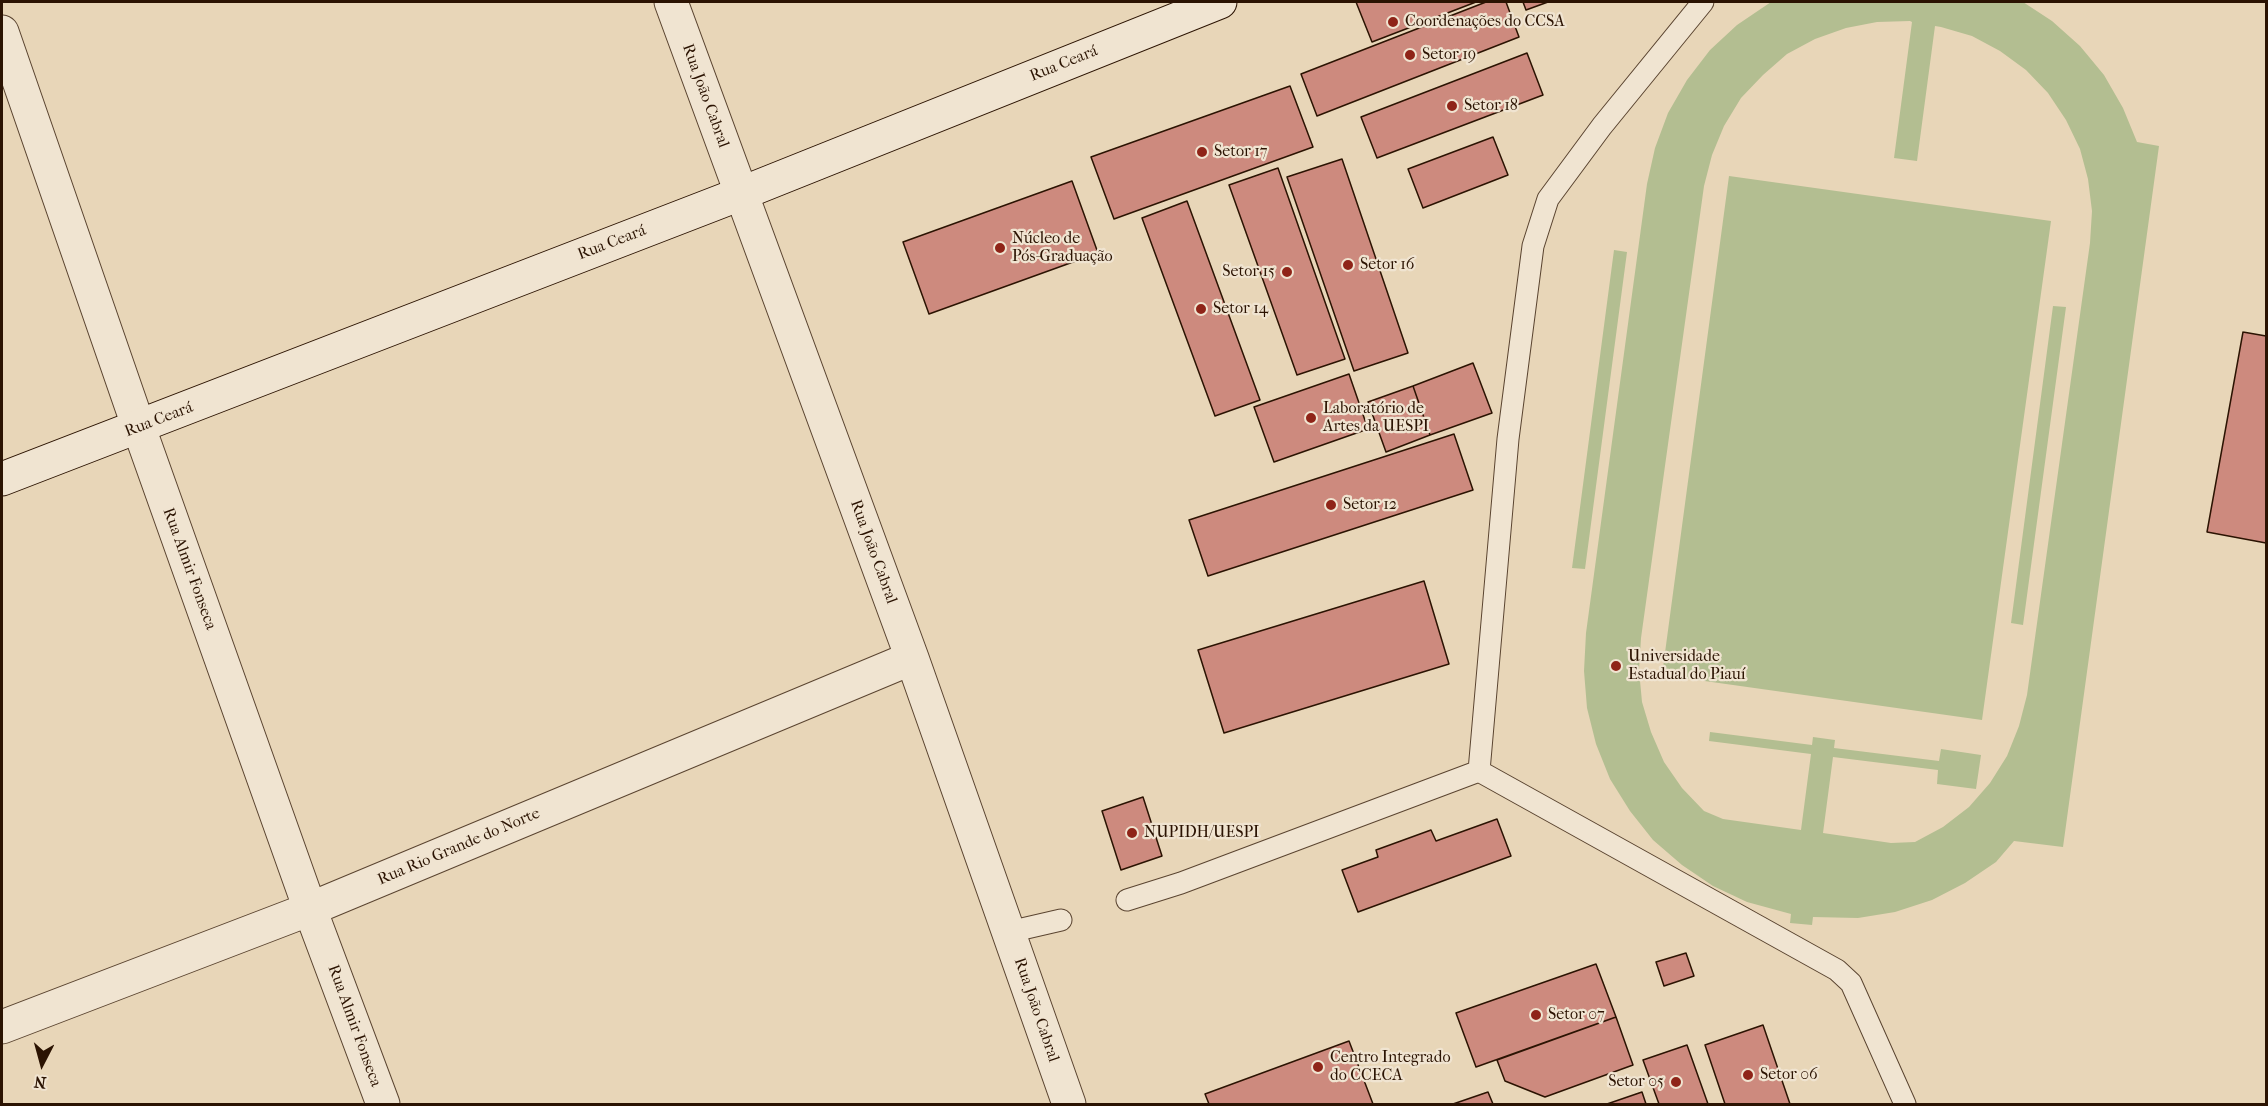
<!DOCTYPE html>
<meta charset="utf-8">
<style>
body{margin:0}
#map{position:relative;width:2268px;height:1106px;overflow:hidden;background:#e8d6b8;font-family:"IM FELL French Canon",serif}
canvas{display:block}
.frame{position:absolute;inset:0;border:3px solid #2b1302;pointer-events:none}
.north{position:absolute;left:12px;top:1034px;width:60px;height:60px;-webkit-text-stroke:4px #f0e4d1;paint-order:stroke;rotate:186deg;font-size:16px;font-weight:700;line-height:24px;text-align:center;color:#2b1302}
.north::after{content:'';display:block;margin:auto;width:21px;height:27px;background:#2b1302;clip-path:polygon(50% 0,100% 100%,50% 72%,0 100%)}
</style>
<div id="map">
<canvas width="2268" height="1106"></canvas>
<div class="frame"></div>
<div class="north">N</div>
</div>
<script>
const c = document.querySelector('canvas').getContext('2d');
c.lineJoin = 'round';
function fill(path, color) {
  c.fillStyle = color;
  c.fill(path, 'evenodd');
}
function poly(rows) {
  const path = new Path2D();
  for (const r of rows) {
    path.moveTo(r[0], r[1]);
    for (let i = 2; i < r.length; i += 2) path.lineTo(r[i], r[i + 1]);
  }
  return path;
}
function stroke(path, color, width, dash) {
  c.strokeStyle = color;
  c.lineWidth = width;
  c.lineCap = dash ? 'butt' : 'round';
  c.setLineDash(dash || []);
  c.stroke(path);
}
function write(font, color, halo, rows, align = 'center') {
  c.font = font + ' "IM FELL French Canon",serif';
  c.lineWidth = 4.5;
  c.setLineDash([]);
  c.textBaseline = 'middle';
  c.strokeStyle = halo;
  c.fillStyle = color;
  for (const [text, x, y, turn = 0] of rows) {
    c.save();
    c.translate(x, y);
    c.rotate((+turn || 0) * Math.PI / 180);
    c.textAlign = isNaN(turn) ? turn : align;
    if (halo) c.strokeText(text, 0, 0);
    c.fillText(text, 0, 0);
    c.restore();
  }
}
fill(poly([
 [1771,2,2023,2,2052,21,2080,46,2104,75,2123,108,2137,142,2159,146,2063,847,2014,841,1996,862,1965,883,1932,900,1895,912,1858,918,1813,917,1812,925,1790,923,1791,914,1747,902,1713,886,1682,865,1653,840,1630,811,1610,779,1596,744,1587,708,1584,671,1586,633,1647,184,1655,148,1668,113,1687,80,1710,50,1737,25],
 [1910,21,1912,22,1894,158,1917,161,1935,26,1941,27,1972,36,2000,51,2026,70,2048,93,2066,120,2080,149,2088,179,2092,211,2090,243,2027,695,2019,726,2007,756,1990,783,1969,807,1943,827,1915,842,1891,843,1823,833,1833,757,1938,770,1937,784,1976,789,1981,755,1941,749,1939,761,1834,748,1835,740,1813,737,1812,745,1710,732,1709,741,1811,754,1801,830,1723,819,1704,811,1682,788,1664,762,1651,732,1642,702,1639,670,1641,638,1704,186,1712,155,1724,126,1741,98,1763,75,1787,54,1815,39,1846,28,1877,22],
 [1729,176,2051,221,1982,720,1662,675],
 [1614,250,1627,252,1585,569,1572,568],
 [2053,306,2066,307,2023,625,2011,623]
]), '#b3be91');
const building = poly([
 [1356,2,1476,2,1372,42,1356,2],
 [1486,2,1506,2,1519,37,1317,116,1301,74,1486,2],
 [1523,2,1548,2,1526,10,1523,2],
 [1527,53,1543,95,1377,158,1361,117,1527,53],
 [1290,86,1313,147,1114,219,1091,157,1290,86],
 [1493,137,1508,175,1423,208,1408,169,1493,137],
 [1342,159,1408,353,1354,371,1287,177,1342,159],
 [1278,168,1345,359,1297,375,1229,185,1278,168],
 [1072,181,1098,253,929,314,903,242,1072,181],
 [1187,201,1260,400,1215,416,1142,218,1187,201],
 [2243,332,2266,336,2266,543,2207,532,2243,332],
 [1473,363,1492,413,1430,435,1413,386,1473,363],
 [1349,374,1368,429,1274,462,1254,407,1349,374],
 [1413,386,1430,435,1386,452,1368,402,1413,386],
 [1454,434,1473,490,1208,576,1189,520,1454,434],
 [1424,581,1449,664,1224,733,1198,650,1424,581],
 [1143,797,1162,856,1121,870,1102,811,1143,797],
 [1497,819,1511,856,1358,912,1342,870,1378,857,1376,850,1431,830,1436,841,1497,819],
 [1686,953,1694,976,1664,986,1656,962,1686,953],
 [1596,964,1616,1017,1476,1067,1456,1013,1596,964],
 [1616,1017,1633,1065,1545,1097,1505,1081,1497,1060,1616,1017],
 [1763,1025,1790,1104,1725,1104,1705,1045,1763,1025],
 [1349,1041,1373,1104,1209,1104,1205,1094,1349,1041],
 [1687,1045,1708,1104,1659,1104,1643,1060,1687,1045],
 [1488,1092,1493,1104,1453,1104,1488,1092],
 [1642,1092,1646,1104,1607,1104,1642,1092]
]);
fill(building, '#cd8a7e');
stroke(building, '#2b1302', 1.5);
const lane = poly([
 [1479,771,1508,439,1533,246,1548,199,1602,126,1703,2],
 [1127,900,1181,883,1479,771,1837,970,1851,983,1905,1104],
 [1009,932,1061,920]
]);
const street = poly([
 [671,2,912,658,1069,1104],
 [2,32,139,428,310,909,383,1104],
 [2,1027,310,909,912,658]
]);
const secondary = poly([
 [2,479,740,194,1220,2]
]);
stroke(lane, '#5a4430', 23);
stroke(street, '#5a4430', 35);
stroke(secondary, '#2b1302', 35);
stroke(lane, '#f0e4d1', 21);
stroke(street, '#f0e4d1', 33);
stroke(secondary, '#f0e4d1', 33);
for (const [x, y, r, color] of [
 [1393,22,6,"#8f2418"],
 [1410,55,6,"#8f2418"],
 [1452,106,6,"#8f2418"],
 [1202,152,6,"#8f2418"],
 [1000,248,6,"#8f2418"],
 [1348,265,6,"#8f2418"],
 [1287,272,6,"#8f2418"],
 [1201,309,6,"#8f2418"],
 [1311,418,6,"#8f2418"],
 [1331,505,6,"#8f2418"],
 [1616,666,6,"#8f2418"],
 [1132,833,6,"#8f2418"],
 [1536,1015,6,"#8f2418"],
 [1318,1067,6,"#8f2418"],
 [1748,1075,6,"#8f2418"],
 [1676,1082,6,"#8f2418"]
]) {
  const dot = new Path2D();
  dot.arc(x, y, r, 0, 2 * Math.PI);
  c.fillStyle = color;
  c.fill(dot);
  stroke(dot, '#f0e4d1', 2);
}
write('16px', '#2b1302', '#f0e4d1', [
 ["Coordenações do CCSA",1405,22],
 ["Setor 19",1422,55],
 ["Setor 18",1464,106],
 ["Setor 17",1214,152],
 ["Núcleo de",1012,239],
 ["Pós-Graduação",1012,257],
 ["Setor 16",1360,265],
 ["Setor 15",1275,272,"right"],
 ["Setor 14",1213,309],
 ["Laboratório de",1323,409],
 ["Artes da UESPI",1323,427],
 ["Setor 12",1343,505],
 ["Universidade",1628,657],
 ["Estadual do Piauí",1628,675],
 ["NUPIDH/UESPI",1144,833],
 ["Setor 07",1548,1015],
 ["Centro Integrado",1330,1058],
 ["do CCECA",1330,1076],
 ["Setor 06",1760,1075],
 ["Setor 05",1664,1082,"right"]
], 'left');
write('16px', '#2b1302', '#f0e4d1', [
 ["Rua Ceará",1064,64,-22],
 ["Rua João Cabral",705,96,70],
 ["Rua Ceará",612,243,-21],
 ["Rua Ceará",159,420,-21],
 ["Rua João Cabral",873,552,70],
 ["Rua Almir Fonseca",189,569,70],
 ["Rua Rio Grande do Norte",459,847,-23],
 ["Rua João Cabral",1036,1010,71],
 ["Rua Almir Fonseca",354,1026,70]
]);
</script>
